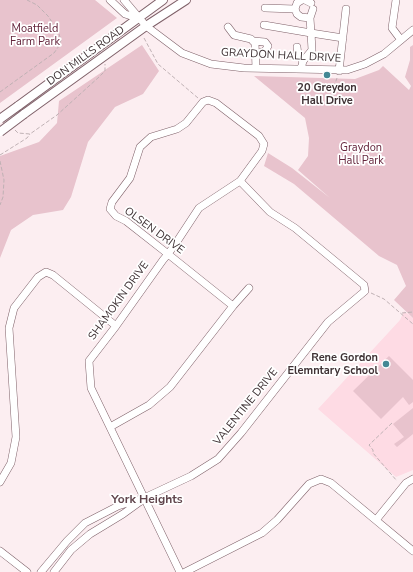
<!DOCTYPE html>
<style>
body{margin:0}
canvas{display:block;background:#fceef1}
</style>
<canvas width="413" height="572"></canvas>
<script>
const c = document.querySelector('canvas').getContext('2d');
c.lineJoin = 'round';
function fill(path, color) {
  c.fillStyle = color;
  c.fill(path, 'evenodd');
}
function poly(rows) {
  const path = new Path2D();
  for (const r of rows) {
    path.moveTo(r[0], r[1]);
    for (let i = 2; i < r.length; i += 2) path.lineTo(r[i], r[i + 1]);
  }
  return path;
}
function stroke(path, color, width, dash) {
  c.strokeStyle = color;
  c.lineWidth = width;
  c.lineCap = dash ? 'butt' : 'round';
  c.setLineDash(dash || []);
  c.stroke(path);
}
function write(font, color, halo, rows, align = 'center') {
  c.font = font + ' "Nunito Sans",sans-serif';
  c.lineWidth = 3.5;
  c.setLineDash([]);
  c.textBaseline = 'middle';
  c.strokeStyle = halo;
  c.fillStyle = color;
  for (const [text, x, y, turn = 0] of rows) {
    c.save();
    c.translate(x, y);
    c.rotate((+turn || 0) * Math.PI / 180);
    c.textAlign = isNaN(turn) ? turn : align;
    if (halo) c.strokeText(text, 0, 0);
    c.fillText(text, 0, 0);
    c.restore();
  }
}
fill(poly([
 [404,311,413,318,413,470,396,477,318,409,400,320]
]), '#fedbe4');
fill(poly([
 [0,0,95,0,117,18,0,103],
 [142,45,159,71,143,94,115,107,88,142,71,197,63,210,33,215,11,230,0,258,0,156,39,142,57,123,59,101],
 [413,45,413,318,394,300,406,286,397,265,379,256,294,184,264,166,268,153,292,168,330,198,298,170,308,156,309,138,305,118,254,76,355,79,379,70,383,66,409,90,411,86,405,77,410,60,410,47],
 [389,356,413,380,413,402,409,405,403,397,381,419,353,391],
 [413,408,413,434,397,447,394,444,404,437,393,424]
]), '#e8c3cd');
const minor = poly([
 [110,0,125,14,137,18],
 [124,0,146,26,182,53,211,64,244,68,347,70,365,64,384,54,413,30],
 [302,0,297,3,295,9,297,14,301,17,310,18],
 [305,0,311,3],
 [396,0,392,28,401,40],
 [265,8,295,9],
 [264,25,311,33,310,18,313,9],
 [228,27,234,35,251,39,255,43,256,68],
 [253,41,265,42,268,46,265,51,256,54],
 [297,47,298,55,303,61],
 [301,69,303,61,312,50,311,33,343,38],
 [339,71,346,9],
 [233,306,249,288],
 [110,427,149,405,170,387,233,306,168,254,126,221,116,216,110,209,112,202,130,178,140,147,151,137,177,129,186,123,203,102,208,100,216,103,259,136,264,144,262,151,240,181,199,208,176,243,168,254,163,260,116,326,89,361,91,388,180,572],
 [0,482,11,463,16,437,9,328,14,308,38,277,46,272,53,275,116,326],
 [376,520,406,483,413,479],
 [0,551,27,572],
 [41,572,67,541,85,523,118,506,144,498,191,476,218,459,241,433,328,322,365,291,364,285,295,228,270,212,240,181],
 [54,572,71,550,90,534,123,514,141,501],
 [185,572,262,533,277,520,309,484,321,479,331,483,413,551]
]);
const major = poly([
 [18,106,163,0],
 [24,114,146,26,186,0]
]);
stroke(minor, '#7f6169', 8);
stroke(major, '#7f6169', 10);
stroke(poly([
 [144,38,158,64,198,98],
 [0,92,54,53,59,46,61,40,58,31,48,16,37,5,27,0],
 [328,104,337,78],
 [15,130,18,133,30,134,57,115,99,77,105,71,105,64],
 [0,155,27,138,30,134],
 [0,161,4,180,3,197,0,205],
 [371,293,384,299,413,324],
 [402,313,413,312],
 [392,423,369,445,373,450,373,453,397,481]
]), '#bfb1b4', 1, [4, 2]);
stroke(minor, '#fff', 7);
stroke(major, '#fff', 8);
const majorBridge = poly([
 [0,119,18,106],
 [0,132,24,114]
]);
stroke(majorBridge, '#7f6169', 10, []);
stroke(majorBridge, '#fff', 8);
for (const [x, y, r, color] of [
 [327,75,4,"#438894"],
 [386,364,4,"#438894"]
]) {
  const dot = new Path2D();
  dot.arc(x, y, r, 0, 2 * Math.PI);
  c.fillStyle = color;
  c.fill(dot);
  stroke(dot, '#fff', 1.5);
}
write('11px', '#64253c', '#fff', [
 ["Moatfield",35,29],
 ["Farm Park",35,42],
 ["Graydon",361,148],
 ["Hall Park",361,161]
]);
write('11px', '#3f3235', '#fff', [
 ["DON MILLS ROAD",86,56,-36],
 ["GRAYDON HALL DRIVE",281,56,3],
 ["OLSEN DRIVE",154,231,36],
 ["SHAMOKIN DRIVE",119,301,-54],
 ["VALENTINE DRIVE",246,407,-51]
]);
write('bold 11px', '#3f3235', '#fff', [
 ["20 Greydon",327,88],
 ["Hall Drive",327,101],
 ["Rene Gordon",378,358,"right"],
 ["Elemntary School",378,371,"right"]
]);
write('bold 12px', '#61464d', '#fff', [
 ["York Heights",147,500]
]);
</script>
